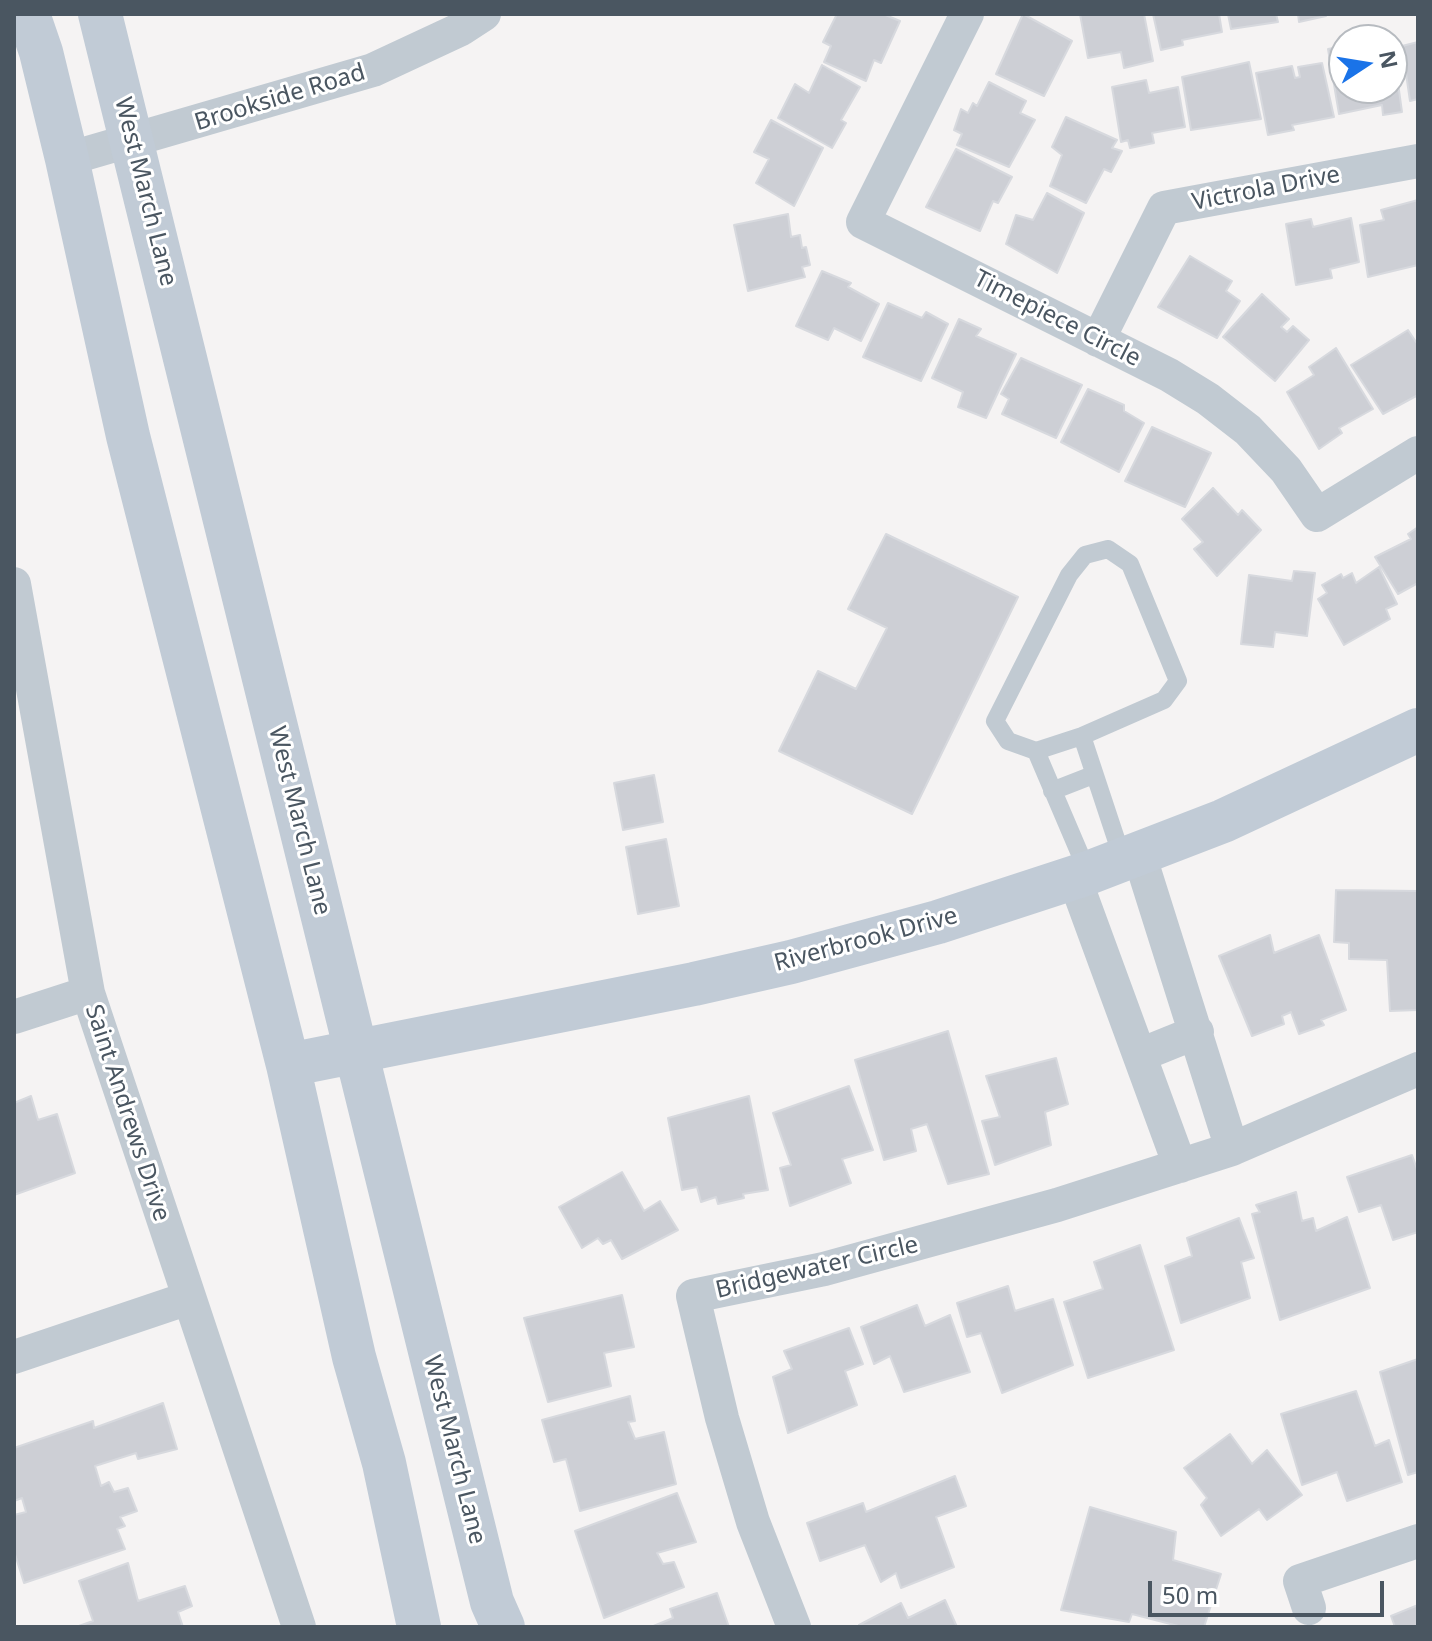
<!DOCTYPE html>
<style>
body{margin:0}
#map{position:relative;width:1432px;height:1641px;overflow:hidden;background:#f5f3f3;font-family:"Noto Sans",sans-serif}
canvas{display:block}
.frame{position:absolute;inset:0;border:16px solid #4a5661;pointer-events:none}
.north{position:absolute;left:1328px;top:24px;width:80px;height:80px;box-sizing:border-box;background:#fff;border:2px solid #b7bbc0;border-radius:50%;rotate:78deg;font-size:22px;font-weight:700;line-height:32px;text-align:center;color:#4a5661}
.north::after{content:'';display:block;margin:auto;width:28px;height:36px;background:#1a73e8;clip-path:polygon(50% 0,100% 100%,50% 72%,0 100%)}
.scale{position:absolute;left:1148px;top:1581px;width:236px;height:36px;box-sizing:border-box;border:4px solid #4a5661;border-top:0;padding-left:10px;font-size:24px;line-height:28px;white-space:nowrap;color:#4a5661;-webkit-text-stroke:6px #fff;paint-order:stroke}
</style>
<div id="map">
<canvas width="1432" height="1641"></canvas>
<div class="frame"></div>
<div class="north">N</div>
<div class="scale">50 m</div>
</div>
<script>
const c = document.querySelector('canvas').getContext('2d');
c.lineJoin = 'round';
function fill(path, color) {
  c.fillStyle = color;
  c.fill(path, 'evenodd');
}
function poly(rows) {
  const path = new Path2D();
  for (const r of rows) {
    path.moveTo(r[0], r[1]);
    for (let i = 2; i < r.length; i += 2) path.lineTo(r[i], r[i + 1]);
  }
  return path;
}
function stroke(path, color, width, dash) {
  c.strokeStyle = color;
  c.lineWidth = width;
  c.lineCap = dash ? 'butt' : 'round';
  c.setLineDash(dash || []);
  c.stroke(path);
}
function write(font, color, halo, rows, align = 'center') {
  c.font = font + ' "Noto Sans",sans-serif';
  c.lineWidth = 6;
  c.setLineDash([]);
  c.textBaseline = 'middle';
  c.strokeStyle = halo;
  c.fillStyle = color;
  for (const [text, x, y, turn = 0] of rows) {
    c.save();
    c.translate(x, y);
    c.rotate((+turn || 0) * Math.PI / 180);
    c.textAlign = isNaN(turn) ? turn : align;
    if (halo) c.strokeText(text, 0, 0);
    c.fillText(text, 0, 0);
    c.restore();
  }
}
const building = poly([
 [837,14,883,14,900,21,881,63,874,60,866,81,824,62,831,46,823,42,837,14],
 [1023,14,1072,41,1044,96,996,74,1023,14],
 [1080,14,1144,14,1153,61,1124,68,1121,52,1088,58,1080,14],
 [1153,14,1219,14,1222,32,1182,40,1183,45,1161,50,1153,14],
 [1228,14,1276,14,1278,22,1231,29,1228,14],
 [1298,14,1325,14,1326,16,1299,22,1298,14],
 [1418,42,1418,99,1410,101,1402,46,1418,42],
 [1344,46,1344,88,1392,88,1393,47,1402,112,1383,115,1382,105,1339,114,1328,49,1344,46],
 [1249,62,1261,119,1191,130,1182,77,1249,62],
 [1322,63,1334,117,1292,125,1294,130,1268,135,1256,73,1292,66,1295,78,1300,77,1298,67,1322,63],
 [822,65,860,87,841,120,846,123,832,148,778,118,795,84,809,93,822,65],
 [1146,80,1149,93,1178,87,1185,127,1152,133,1154,143,1130,148,1128,140,1121,142,1112,87,1146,80],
 [989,82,1026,101,1020,113,1035,120,1009,167,957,145,962,134,954,130,961,109,968,113,973,103,977,106,989,82],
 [1066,117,1117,140,1112,148,1122,151,1111,172,1104,169,1086,203,1050,186,1062,155,1052,147,1066,117],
 [771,120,823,148,794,206,756,183,769,159,754,152,771,120],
 [956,149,1012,177,998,203,993,201,980,231,926,207,956,149],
 [1047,193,1084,213,1057,273,1006,244,1016,215,1033,220,1047,193],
 [1418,200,1418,265,1368,277,1360,225,1384,220,1381,210,1418,200],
 [788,214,791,237,800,235,802,248,806,247,810,265,802,267,805,277,748,291,734,225,788,214],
 [1351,218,1359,262,1330,269,1332,278,1296,285,1286,224,1311,219,1313,227,1351,218],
 [1190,256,1232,281,1226,291,1240,301,1217,338,1158,307,1190,256],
 [822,271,851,283,848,287,879,304,861,341,834,328,828,340,796,326,822,271],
 [1262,294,1289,319,1281,327,1287,332,1293,326,1309,340,1275,381,1223,337,1262,294],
 [888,303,922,318,926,312,948,324,921,381,863,357,888,303],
 [959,319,981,329,976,336,1016,354,986,418,958,407,963,392,932,378,959,319],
 [1408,330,1418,345,1418,395,1383,414,1351,365,1408,330],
 [1336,348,1373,409,1339,428,1342,433,1319,449,1287,392,1314,375,1309,367,1336,348],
 [1021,358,1082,385,1056,438,1002,414,1009,399,1001,394,1021,358],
 [1088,389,1124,405,1124,411,1144,423,1119,472,1061,442,1088,389],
 [1152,427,1211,453,1185,507,1125,481,1152,427],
 [1213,488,1238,515,1242,510,1261,530,1217,576,1194,549,1203,542,1182,519,1213,488],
 [1418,527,1418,583,1398,594,1375,557,1411,539,1408,534,1418,527],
 [886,534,1018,597,912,814,779,751,818,671,856,689,887,628,848,609,886,534],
 [1379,567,1397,604,1386,609,1390,619,1344,645,1318,599,1327,593,1322,585,1341,574,1343,578,1352,573,1356,583,1379,567],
 [1294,571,1315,573,1307,636,1275,632,1273,647,1241,644,1249,575,1292,581,1294,571],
 [654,775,663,822,623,830,614,783,654,775],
 [666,839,679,906,638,914,626,847,666,839],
 [1336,890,1418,891,1418,1010,1390,1011,1387,960,1349,959,1349,943,1334,942,1336,890],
 [1270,935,1274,953,1319,935,1346,1010,1321,1020,1324,1025,1299,1034,1291,1012,1282,1016,1284,1024,1252,1036,1219,956,1270,935],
 [948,1031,989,1174,948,1184,927,1124,911,1129,916,1151,884,1160,855,1060,948,1031],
 [1056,1058,1068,1104,1045,1112,1051,1145,995,1165,982,1121,1000,1117,986,1076,1056,1058],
 [849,1086,873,1150,842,1159,851,1183,790,1206,780,1168,791,1165,773,1113,849,1086],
 [31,1096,38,1120,57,1114,75,1173,14,1195,14,1103,31,1096],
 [749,1096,768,1190,743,1194,744,1198,718,1204,716,1197,701,1202,697,1187,682,1190,668,1118,749,1096],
 [1412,1155,1418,1172,1418,1232,1393,1240,1381,1205,1359,1212,1347,1177,1412,1155],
 [622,1172,644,1211,660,1201,678,1230,622,1259,611,1240,603,1244,598,1238,582,1248,559,1207,622,1172],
 [1296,1192,1302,1221,1313,1218,1316,1231,1347,1217,1370,1288,1280,1320,1252,1214,1260,1212,1256,1205,1296,1192],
 [1239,1218,1254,1258,1241,1262,1250,1298,1181,1323,1165,1266,1192,1256,1187,1238,1239,1218],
 [1140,1245,1174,1350,1088,1378,1064,1302,1103,1289,1094,1262,1140,1245],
 [1008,1286,1015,1311,1053,1299,1073,1365,1002,1393,981,1333,967,1337,957,1303,1008,1286],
 [622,1295,634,1347,604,1353,611,1386,548,1402,524,1318,622,1295],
 [917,1305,925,1326,950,1315,970,1372,904,1392,890,1356,874,1364,861,1327,917,1305],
 [849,1328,863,1364,845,1371,857,1405,788,1433,773,1377,792,1369,784,1351,849,1328],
 [1418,1359,1418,1472,1408,1475,1380,1372,1418,1359],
 [1356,1391,1375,1446,1389,1440,1402,1482,1347,1501,1337,1472,1302,1485,1281,1414,1356,1391],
 [630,1396,635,1421,628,1422,635,1439,664,1432,676,1484,580,1511,566,1459,554,1462,542,1420,630,1396],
 [163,1403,177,1449,138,1459,136,1453,95,1466,101,1486,109,1482,114,1492,128,1488,137,1511,120,1517,125,1526,117,1529,125,1549,24,1583,14,1551,14,1515,26,1512,22,1498,14,1501,14,1448,93,1421,94,1428,163,1403],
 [1230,1434,1252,1464,1267,1450,1302,1495,1267,1520,1259,1509,1221,1536,1201,1505,1207,1498,1184,1468,1230,1434],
 [955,1476,966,1506,936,1517,954,1567,901,1588,896,1573,881,1582,865,1545,820,1561,807,1523,863,1503,866,1512,955,1476],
 [677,1493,696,1542,657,1553,663,1564,674,1562,684,1587,604,1618,575,1531,677,1493],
 [1090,1507,1176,1532,1173,1560,1221,1574,1204,1627,1182,1627,1132,1614,1129,1622,1061,1610,1090,1507],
 [128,1563,138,1601,185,1586,192,1606,178,1612,183,1627,76,1627,93,1621,79,1581,128,1563],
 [717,1593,729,1627,651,1627,673,1618,670,1609,717,1593],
 [945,1600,957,1627,859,1625,901,1603,908,1618,945,1600],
 [1418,1605,1418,1627,1395,1627,1391,1616,1418,1605]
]);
fill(building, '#cdcfd5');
stroke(building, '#d7d9de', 2);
stroke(poly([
 [1108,549,1130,564,1178,681,1164,700,1082,736,1036,751,1008,741,995,721,1069,575,1085,555,1108,549],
 [1082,736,1123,860],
 [1036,751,1088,873],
 [1052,791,1093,775]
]), '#c1cad2', 18);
stroke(poly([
 [967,14,863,222,1169,375,1208,399,1248,430,1286,470,1317,515,1418,453],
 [67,159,373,70,461,29,484,14],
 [1098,340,1164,208,1418,161],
 [14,584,88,993,299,1627],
 [1139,854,1232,1149],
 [1074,877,1180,1166],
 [14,1017,88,993],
 [1140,1055,1197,1032],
 [14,1357,189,1298],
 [1309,1608,1300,1581,1418,1541],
 [794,1627,753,1522,722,1418,693,1296,824,1269,1057,1205,1232,1149,1418,1069]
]), '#c1cad2', 34);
stroke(poly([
 [28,14,41,52,67,159,128,436,288,1065,354,1357,384,1463,419,1627],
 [100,14,492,1602,503,1627],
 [288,1065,694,984,791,962,938,922,1088,873,1223,821,1418,730]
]), '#c1cbd6', 44);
write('24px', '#4a5661', '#fff', [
 ["Brookside Road",280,98,-17],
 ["Victrola Drive",1266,189,-11],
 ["West March Lane",145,192,76],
 ["Timepiece Circle",1057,319,27],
 ["West March Lane",299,821,76],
 ["Riverbrook Drive",866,940,-15],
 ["Saint Andrews Drive",127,1113,72],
 ["Bridgewater Circle",817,1268,-13],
 ["West March Lane",454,1450,76]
]);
</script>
